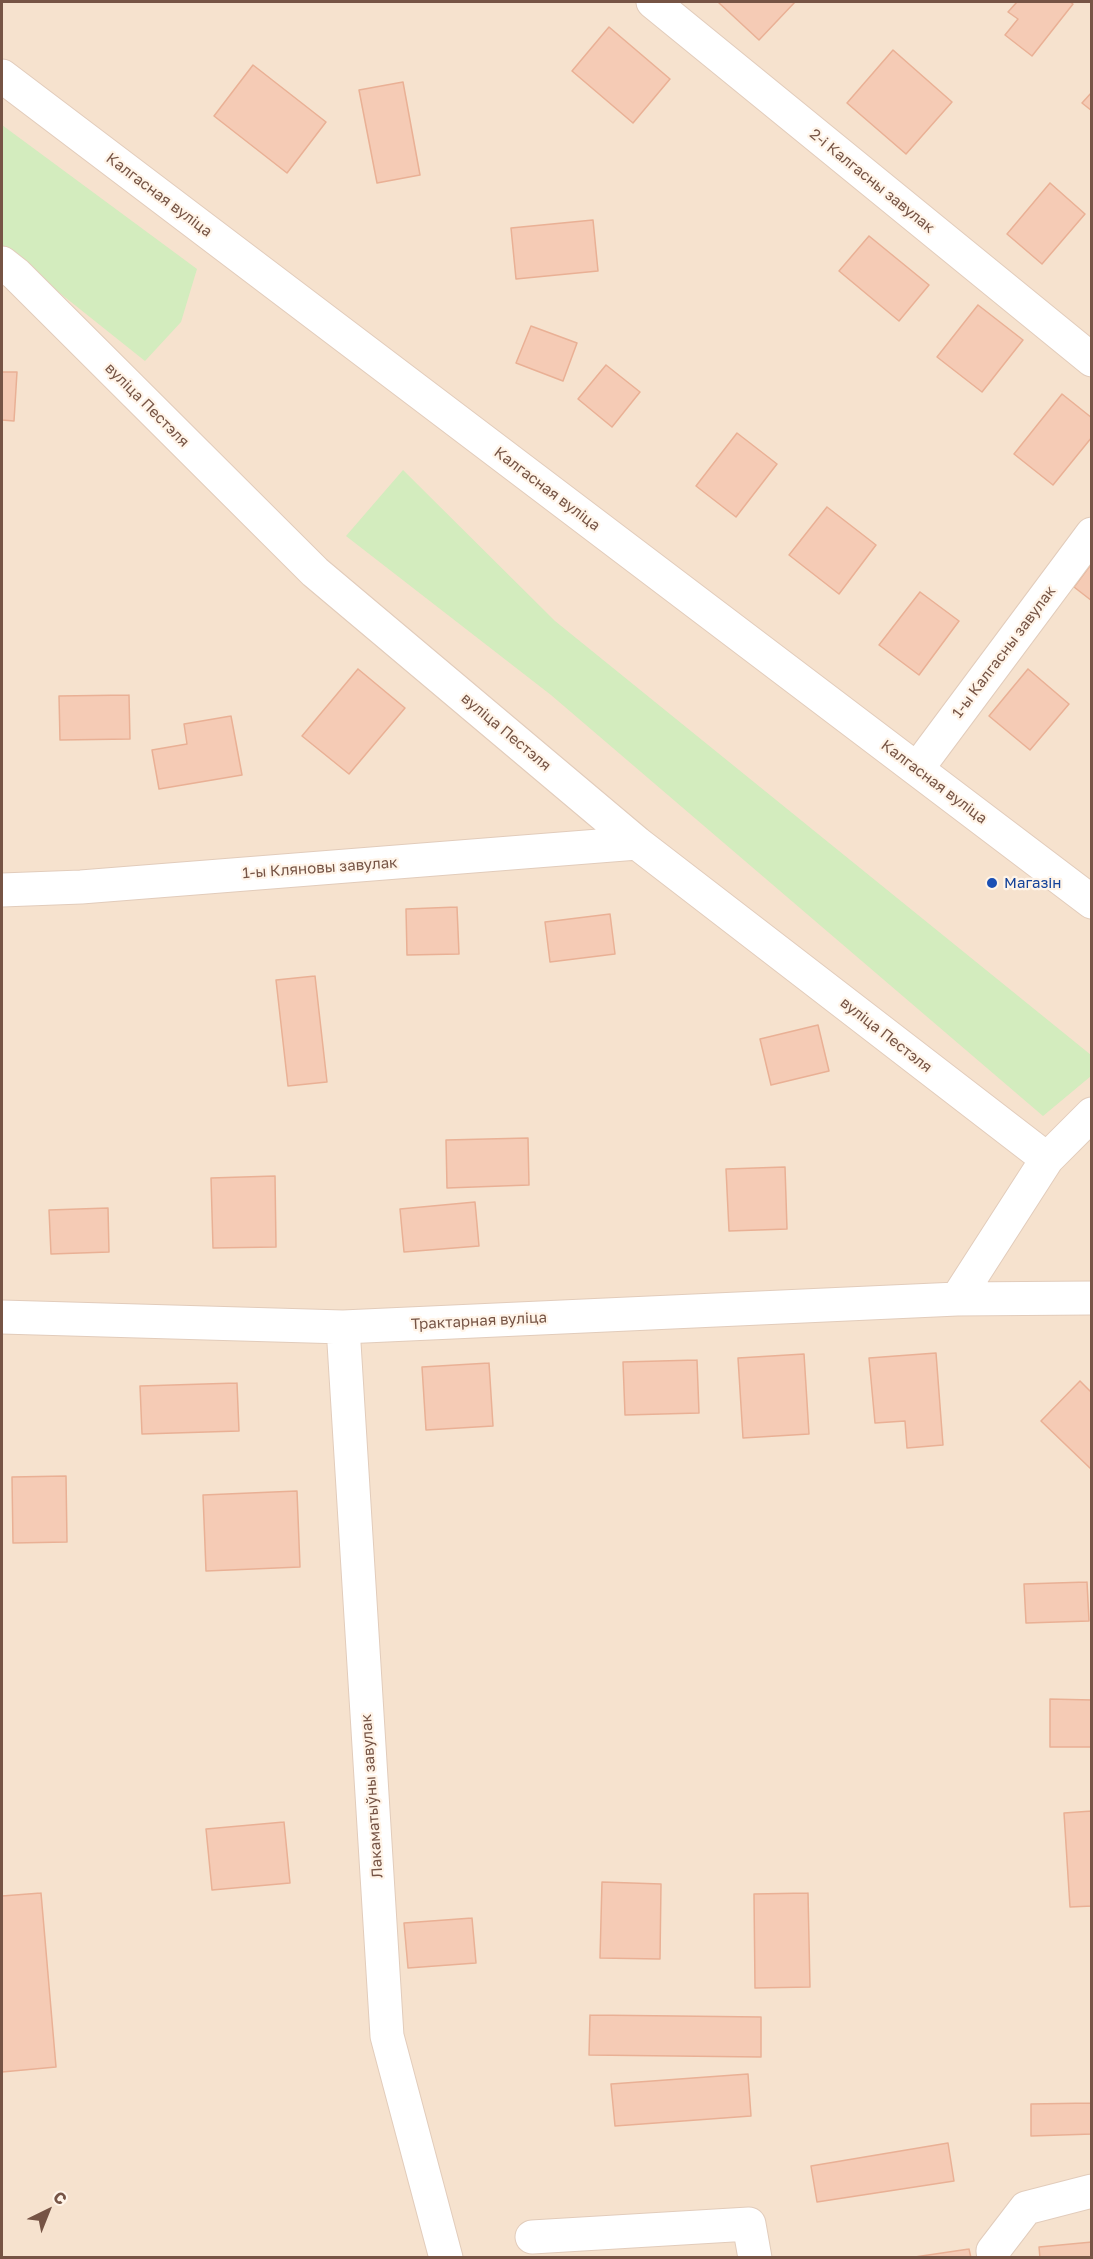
<!DOCTYPE html>
<meta charset="utf-8">
<style>
body{margin:0}
#map{position:relative;width:1093px;height:2259px;overflow:hidden;background:#fef0e0;font-family:"Golos Text",sans-serif}
canvas{display:block}
.frame{position:absolute;inset:0;border:3px solid #765445;pointer-events:none}
.north{position:absolute;left:18px;top:2181px;width:60px;height:60px;-webkit-text-stroke:4px #fff4e8;paint-order:stroke;rotate:43deg;font-size:16px;font-weight:700;line-height:24px;text-align:center;color:#765445}
.north::after{content:'';display:block;margin:auto;width:21px;height:27px;background:#765445;clip-path:polygon(50% 0,100% 100%,50% 72%,0 100%)}
</style>
<div id="map">
<canvas width="1093" height="2259"></canvas>
<div class="frame"></div>
<div class="north">С</div>
</div>
<script>
const c = document.querySelector('canvas').getContext('2d');
c.lineJoin = 'round';
function fill(path, color) {
  c.fillStyle = color;
  c.fill(path, 'evenodd');
}
function poly(rows) {
  const path = new Path2D();
  for (const r of rows) {
    path.moveTo(r[0], r[1]);
    for (let i = 2; i < r.length; i += 2) path.lineTo(r[i], r[i + 1]);
  }
  return path;
}
function stroke(path, color, width, dash) {
  c.strokeStyle = color;
  c.lineWidth = width;
  c.lineCap = dash ? 'butt' : 'round';
  c.setLineDash(dash || []);
  c.stroke(path);
}
function write(font, color, halo, rows, align = 'center') {
  c.font = font + ' "Golos Text",sans-serif';
  c.lineWidth = 4.5;
  c.setLineDash([]);
  c.textBaseline = 'middle';
  c.strokeStyle = halo;
  c.fillStyle = color;
  for (const [text, x, y, turn = 0] of rows) {
    c.save();
    c.translate(x, y);
    c.rotate((+turn || 0) * Math.PI / 180);
    c.textAlign = isNaN(turn) ? turn : align;
    if (halo) c.strokeText(text, 0, 0);
    c.fillText(text, 0, 0);
    c.restore();
  }
}
fill(poly([
 [2,2,1091,2,1091,2257,2,2257]
]), '#f6e2ce');
fill(poly([
 [2,125,197,269,181,322,145,361,2,247],
 [403,470,555,621,1091,1055,1091,1076,1043,1116,551,695,346,536]
]), '#d3ecbe');
const building = poly([
 [718,2,795,2,759,40,718,2],
 [1017,2,1070,2,1073,4,1032,56,1005,35,1018,19,1008,12,1017,2],
 [609,27,670,79,633,123,572,71,609,27],
 [893,50,952,102,906,154,847,103,893,50],
 [253,65,326,122,287,173,214,116,253,65],
 [403,82,420,175,377,183,359,90,403,82],
 [1092,92,1092,111,1082,103,1092,92],
 [1050,183,1085,214,1042,264,1007,234,1050,183],
 [593,220,598,271,516,279,511,228,593,220],
 [869,236,929,285,899,321,839,271,869,236],
 [978,305,1023,340,982,392,937,357,978,305],
 [531,326,577,343,563,381,516,363,531,326],
 [606,365,640,392,612,427,578,399,606,365],
 [2,372,17,372,14,421,2,420,2,372],
 [1062,394,1092,418,1092,437,1053,485,1014,454,1062,394],
 [737,433,777,464,736,517,696,486,737,433],
 [827,507,876,545,839,594,789,555,827,507],
 [1092,563,1092,601,1074,587,1092,563],
 [920,592,959,621,919,675,879,645,920,592],
 [358,669,405,708,349,774,302,736,358,669],
 [1028,669,1069,704,1030,750,989,716,1028,669],
 [129,695,130,739,60,740,59,696,129,695],
 [231,716,242,775,159,789,152,750,187,744,184,724,231,716],
 [457,907,459,954,407,955,406,909,457,907],
 [610,914,615,954,550,962,545,922,610,914],
 [315,976,327,1082,288,1086,276,980,315,976],
 [818,1025,829,1071,771,1085,760,1039,818,1025],
 [528,1138,529,1185,447,1188,446,1140,528,1138],
 [785,1167,787,1229,729,1231,726,1169,785,1167],
 [275,1176,276,1247,213,1248,211,1178,275,1176],
 [475,1202,479,1246,404,1252,400,1209,475,1202],
 [108,1208,109,1252,51,1254,49,1210,108,1208],
 [936,1353,943,1445,907,1448,905,1421,875,1423,869,1358,936,1353],
 [804,1354,809,1434,743,1438,738,1358,804,1354],
 [697,1360,699,1413,625,1415,623,1362,697,1360],
 [489,1363,493,1426,426,1430,422,1367,489,1363],
 [1080,1381,1092,1393,1092,1470,1041,1421,1080,1381],
 [237,1383,239,1431,142,1434,140,1386,237,1383],
 [66,1476,67,1542,13,1543,12,1477,66,1476],
 [297,1491,300,1567,206,1571,203,1495,297,1491],
 [1087,1582,1089,1621,1026,1623,1024,1584,1087,1582],
 [1050,1699,1092,1700,1092,1747,1050,1747,1050,1699],
 [1092,1811,1092,1906,1070,1907,1064,1813,1092,1811],
 [284,1822,290,1883,212,1890,206,1829,284,1822],
 [602,1882,661,1884,660,1959,600,1958,602,1882],
 [41,1893,56,2067,2,2072,2,1896,41,1893],
 [808,1893,810,1987,755,1988,754,1894,808,1893],
 [472,1918,476,1963,408,1968,404,1923,472,1918],
 [590,2015,761,2017,761,2057,589,2055,590,2015],
 [748,2074,751,2116,615,2126,611,2084,748,2074],
 [1091,2103,1092,2134,1031,2136,1031,2104,1091,2103],
 [948,2143,954,2181,817,2202,811,2166,948,2143],
 [1092,2242,1092,2258,1040,2258,1039,2247,1092,2242],
 [969,2249,971,2258,908,2258,969,2249]
]);
fill(building, '#f5cbb5');
stroke(building, '#e9b095', 1.5);
const minor = poly([
 [653,2,1092,360],
 [2,76,1092,902],
 [2,263,16,274,315,572,637,843,1047,1159],
 [917,769,1092,534],
 [2,890,81,887,637,843],
 [957,1299,1047,1159,1092,1114],
 [2,1317,343,1327,957,1299,1092,1298],
 [343,1327,387,2036,446,2258],
 [532,2237,749,2224,755,2258],
 [994,2258,993,2251,1026,2208,1092,2191]
]);
stroke(minor, '#e2ccbb', 35);
stroke(minor, '#fff', 33);
for (const [x, y, r, color] of [
 [992,883,6,"#1a4fb4"]
]) {
  const dot = new Path2D();
  dot.arc(x, y, r, 0, 2 * Math.PI);
  c.fillStyle = color;
  c.fill(dot);
  stroke(dot, '#fff4e8', 2);
}
write('15px', '#765445', '#fff4e8', [
 ["2-і Калгасны завулак",872,181,39],
 ["Калгасная вуліца",159,195,37],
 ["вуліца Пестэля",147,405,45],
 ["Калгасная вуліца",547,489,37],
 ["1-ы Калгасны завулак",1004,652,-53],
 ["вуліца Пестэля",506,732,40],
 ["Калгасная вуліца",934,782,37],
 ["1-ы Кляновы завулак",320,868,-4],
 ["вуліца Пестэля",886,1035,38],
 ["Трактарная вуліца",479,1321,-3],
 ["Лакаматыўны завулак",372,1796,-94]
]);
write('15px', '#164399', '#fff4e8', [
 ["Магазін",1004,883]
], 'left');
</script>
